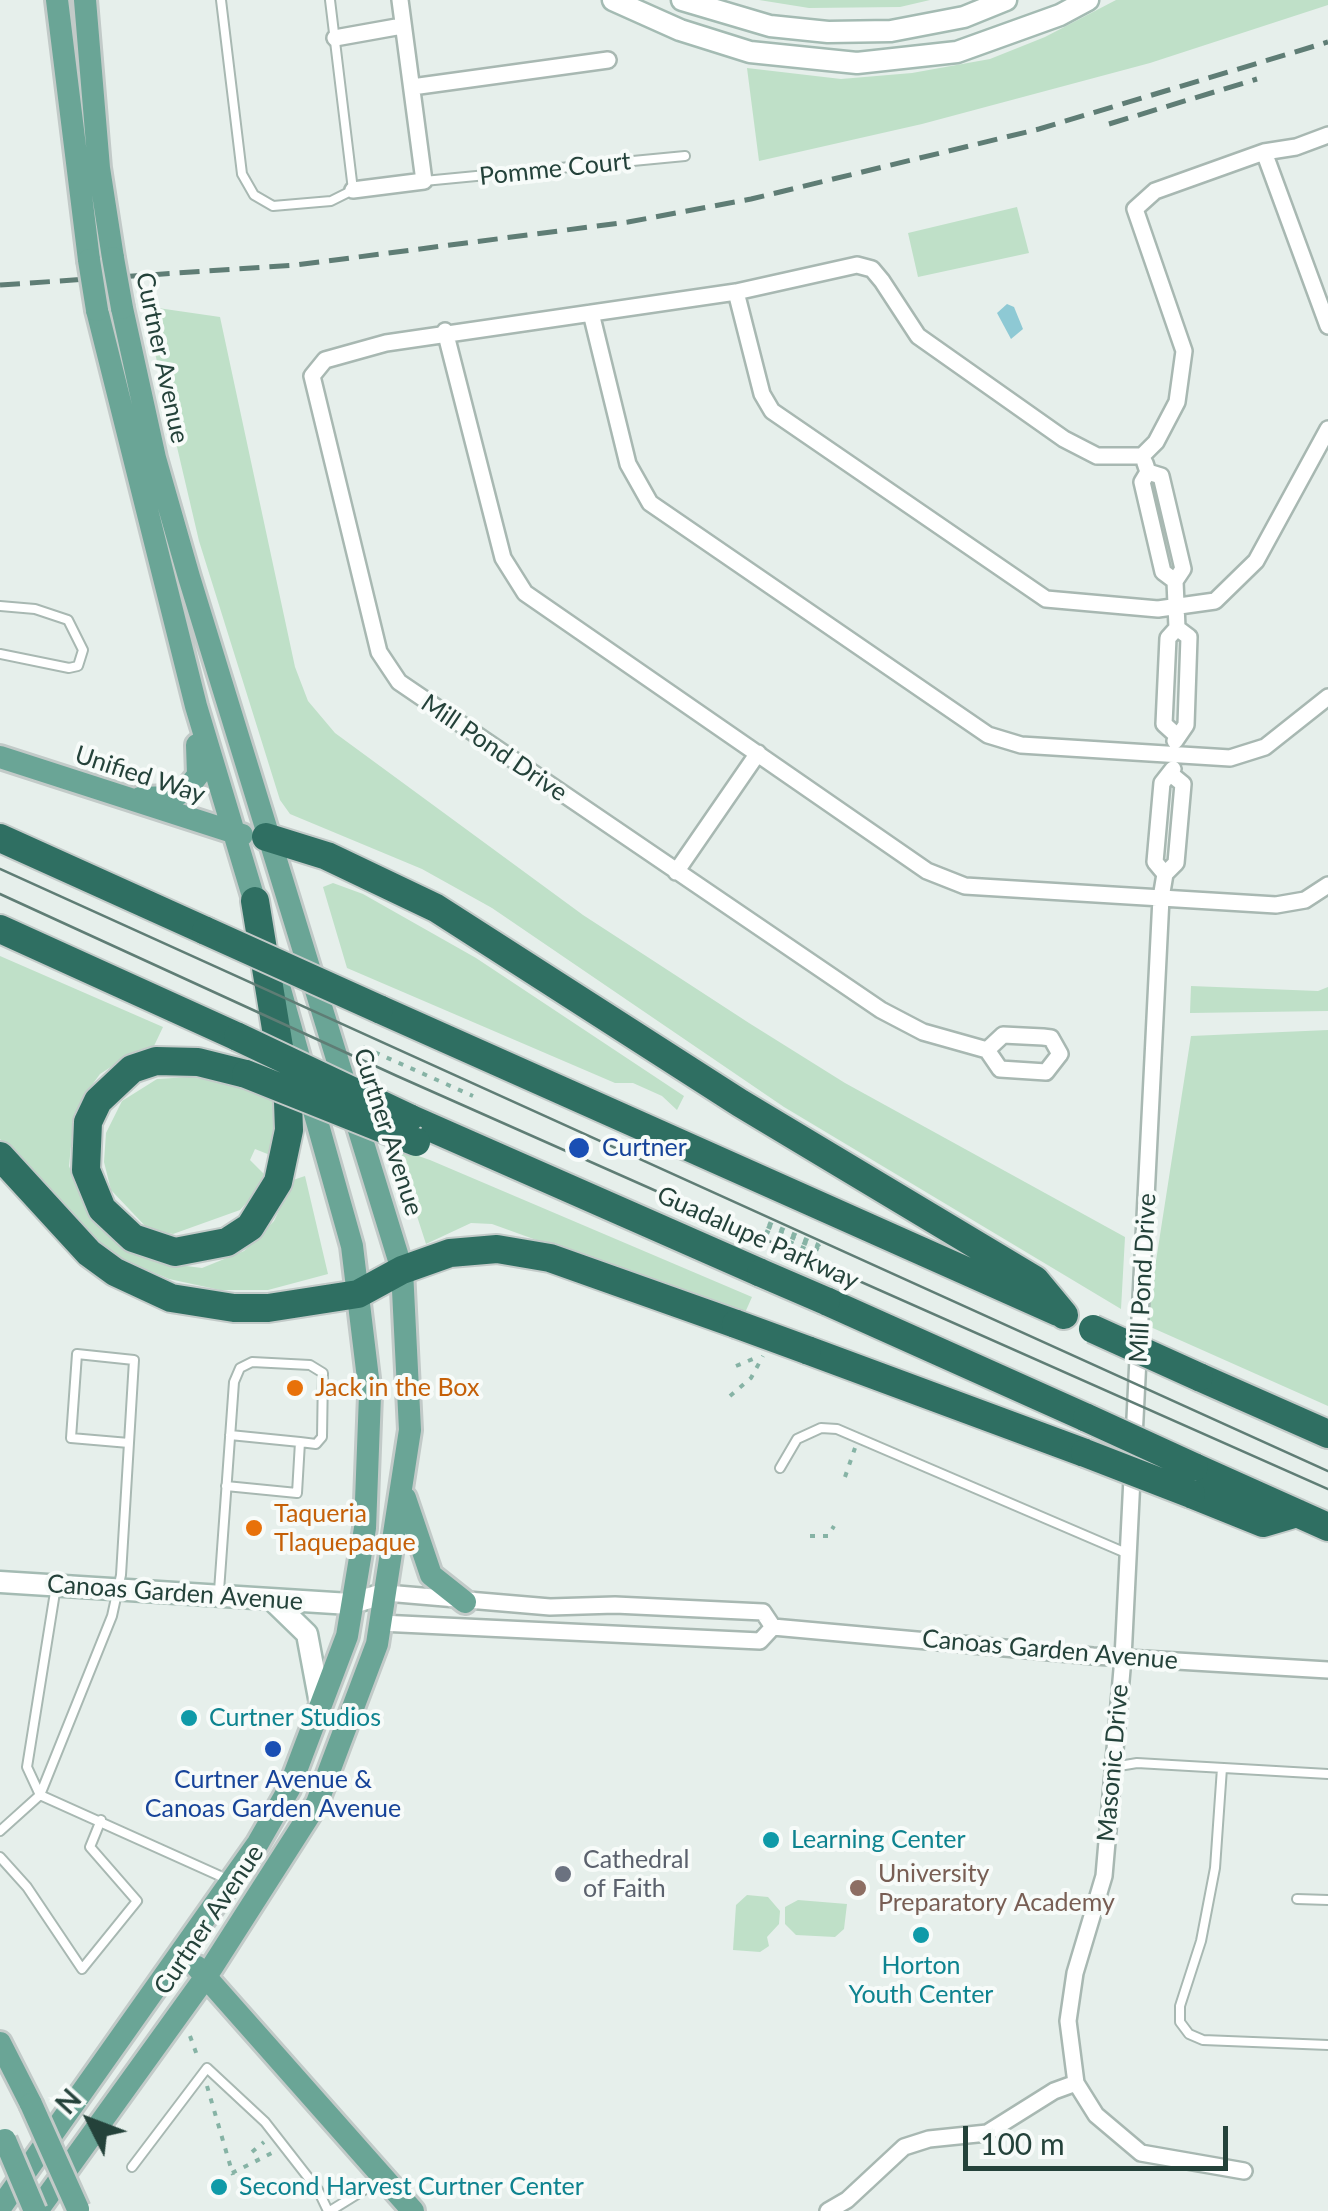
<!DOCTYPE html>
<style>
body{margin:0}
#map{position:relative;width:1328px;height:2211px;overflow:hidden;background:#e6efeb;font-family:Lato,sans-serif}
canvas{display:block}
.north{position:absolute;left:40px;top:2071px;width:100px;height:100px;-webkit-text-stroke:8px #f7fbf9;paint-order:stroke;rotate:312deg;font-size:28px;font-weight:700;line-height:40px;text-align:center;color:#24423a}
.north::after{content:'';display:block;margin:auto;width:35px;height:45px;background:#24423a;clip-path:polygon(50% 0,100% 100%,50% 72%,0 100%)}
.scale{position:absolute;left:963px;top:2126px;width:265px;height:45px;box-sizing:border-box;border:5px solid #24423a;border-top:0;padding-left:12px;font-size:30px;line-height:35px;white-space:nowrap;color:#24423a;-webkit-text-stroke:8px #f7fbf9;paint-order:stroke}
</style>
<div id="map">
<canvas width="1328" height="2211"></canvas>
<div class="north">N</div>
<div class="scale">100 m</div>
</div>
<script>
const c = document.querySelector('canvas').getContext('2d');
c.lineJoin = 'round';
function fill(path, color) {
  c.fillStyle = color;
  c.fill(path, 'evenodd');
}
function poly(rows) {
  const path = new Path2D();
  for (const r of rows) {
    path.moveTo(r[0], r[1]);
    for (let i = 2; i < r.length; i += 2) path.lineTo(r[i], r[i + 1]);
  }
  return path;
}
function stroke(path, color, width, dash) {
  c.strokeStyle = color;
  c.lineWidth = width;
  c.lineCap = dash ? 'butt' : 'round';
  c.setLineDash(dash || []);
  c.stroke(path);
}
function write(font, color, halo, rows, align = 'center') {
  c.font = font + ' Lato,sans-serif';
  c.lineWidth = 8;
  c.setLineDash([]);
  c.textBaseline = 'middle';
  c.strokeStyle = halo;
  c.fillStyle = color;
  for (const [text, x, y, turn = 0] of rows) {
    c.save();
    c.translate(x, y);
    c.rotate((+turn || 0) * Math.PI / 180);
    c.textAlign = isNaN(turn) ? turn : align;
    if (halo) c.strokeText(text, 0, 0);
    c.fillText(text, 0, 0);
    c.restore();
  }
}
fill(poly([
 [759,0,930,0,900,7,809,8],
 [1116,0,1328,0,1328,5,1150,63,922,124,759,161,747,68,841,79,912,73,990,59,1045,37],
 [1017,207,1029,253,918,277,908,233],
 [144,306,220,317,295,667,308,701,335,733,583,915,749,1023,845,1083,1125,1237,1121,1309,784,1107,492,908,422,869,290,814,280,800,199,541],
 [333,883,363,894,476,958,684,1096,677,1110,662,1096,633,1083,615,1083,347,968,323,887],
 [0,956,163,1027,154,1046,131,1054,100,1074,84,1096,73,1126,69,1166,83,1202,107,1232,163,1263,202,1268,244,1251,274,1221,293,1180,305,1176,328,1274,268,1290,220,1290,169,1279,112,1255,52,1201,0,1139],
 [1191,986,1318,991,1328,987,1328,1011,1190,1013],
 [1328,1030,1328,1406,1146,1325,1191,1036],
 [189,1077,231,1083,267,1095,275,1105,275,1124,270,1155,255,1149,250,1160,264,1174,255,1194,240,1210,173,1234,148,1229,111,1190,104,1162,106,1133,122,1101,157,1079],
 [395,1148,430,1160,752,1297,744,1315,492,1224,471,1223,426,1244],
 [747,1895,768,1897,780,1911,779,1924,767,1937,769,1946,760,1952,733,1950,736,1905],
 [798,1900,847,1904,844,1929,835,1937,796,1935,785,1924,785,1907]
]), '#bfe0c8');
fill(poly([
 [1007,304,1014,307,1023,329,1011,339,997,313]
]), '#8ec9d4');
const lane = poly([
 [221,0,242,174,254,195,273,206,331,201,353,190,330,0],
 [424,181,685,156],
 [0,606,35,609,68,620,83,650,78,666,69,668,0,654],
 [780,1468,797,1439,821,1428,837,1429,1126,1553],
 [226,1486,297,1493,300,1442,230,1435],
 [219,1591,234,1382,240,1368,252,1362,310,1365,323,1373,322,1437,316,1444,300,1442],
 [1113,1767,1137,1763,1328,1774],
 [1222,1768,1215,1868,1201,1941,1180,2006,1180,2022,1189,2034,1203,2040,1328,2045],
 [40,1795,112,1616,121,1575,134,1360,77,1354,71,1438,129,1443],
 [40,1795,27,1767,56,1586],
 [0,1831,40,1795,229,1880],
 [0,1857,27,1887,82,1969,137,1901,90,1847,101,1820],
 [1297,1899,1328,1900],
 [132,2167,207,2068,265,2122,318,2190,328,2211],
 [330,2211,380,2180]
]);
const street = poly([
 [335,38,402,26],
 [412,87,608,60],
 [1264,152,1328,326],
 [353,190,424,181,400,0],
 [736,292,762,394,772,411,1046,599,1158,609,1215,601,1256,561,1328,429],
 [591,313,628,464,650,503,988,735,1021,745,1230,758,1265,747,1328,697],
 [445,331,503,558,525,593,927,871,965,886,1276,905,1305,900,1328,885],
 [1145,463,1148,472,1142,482,1163,572,1175,581],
 [1148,472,1161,476,1183,569,1175,581,1177,628,1168,638,1164,724,1175,734],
 [1175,741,1186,725,1189,637,1177,628],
 [1172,775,1183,784,1176,863,1165,874,1161,898,1123,1658,1104,1876,1075,1973,1068,2021,1076,2083,1096,2115,1141,2153,1244,2171],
 [676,872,758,753],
 [1165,874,1155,862,1162,783,1173,769],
 [987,1050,923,1032,881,1010,399,682,379,652,312,376,325,360,386,343,736,292,857,265,872,269,882,281,918,336,1064,439,1097,456,1142,456,1156,442,1177,402,1184,351,1135,209,1155,191,1264,152,1296,147,1328,135],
 [987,1050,1000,1069,1046,1072,1060,1054],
 [987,1050,1003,1035,1043,1037,1051,1038,1060,1054],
 [386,1593,550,1607,615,1605,763,1612,773,1627],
 [380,1623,760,1641,773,1627],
 [773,1627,1093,1656,1328,1670],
 [828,2211,847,2200,904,2147,929,2139,987,2133,1054,2091,1076,2083]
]);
const secondary = poly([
 [613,0,680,30,750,52,857,63,957,52,1060,15,1088,0],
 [682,0,770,26,828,32,891,31,964,17,1006,0],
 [0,1582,350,1604,386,1593],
 [271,1599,307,1634,321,1709]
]);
const primary = poly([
 [57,0,89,260],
 [85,0,99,168,113,258],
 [97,310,196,706,259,916],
 [0,757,242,835],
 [140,798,174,797,187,789,198,775,197,745],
 [405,1498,431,1575,465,1602],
 [197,1967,413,2211],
 [0,2043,31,2104],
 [0,2208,258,1843,289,1789,347,1636,365,1528,370,1395,352,1246,279,986],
 [37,2211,207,1975,317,1803,377,1644,410,1430,402,1270,189,577,155,458,122,308]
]);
const highway = poly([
 [266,837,327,856,436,908,740,1103,1035,1280,1064,1315],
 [0,838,206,931],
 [0,929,238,1037],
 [379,1009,1058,1312],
 [246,1074,198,1062,156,1061,132,1069,98,1101,88,1122,86,1170,102,1209,133,1238,175,1252,227,1242,250,1227,278,1182,289,1130,288,1102,255,901],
 [409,1118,761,1273],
 [0,1156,89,1253,115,1272,171,1298,234,1308,268,1308,358,1294,402,1270,450,1253,497,1249,550,1258,736,1324],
 [826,1301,1087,1418],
 [807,1350,1085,1453],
 [1199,1377,1328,1434],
 [1194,1467,1328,1527],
 [1191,1494,1263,1523,1297,1513]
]);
stroke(lane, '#a8b8b2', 12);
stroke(street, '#a8b8b2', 20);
stroke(secondary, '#a4bbb3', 25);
stroke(primary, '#c2cac8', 28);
stroke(highway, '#c2cac8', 32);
stroke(poly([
 [363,1047,473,1096],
 [768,1223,818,1245,824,1252],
 [767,1226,822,1251],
 [765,1231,810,1251],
 [804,1265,812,1247],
 [736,1366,760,1356],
 [730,1396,751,1378,763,1356],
 [845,1477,855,1448],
 [810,1536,828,1536,834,1526],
 [190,2036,198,2058],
 [207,2086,233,2175],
 [252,2152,264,2142],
 [232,2173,272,2153]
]), '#86b3a5', 4, [5, 8]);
stroke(lane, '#fff', 8);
stroke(street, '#fff', 15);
stroke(secondary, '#fff', 20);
stroke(primary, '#6aa596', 22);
stroke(highway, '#2f6f62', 28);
stroke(poly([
 [0,869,1328,1471],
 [0,894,397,1076,1328,1489]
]), '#5f7d75', 2.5);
stroke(poly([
 [1109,124,1257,79],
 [0,285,296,265,628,222,751,199,1039,129,1328,42]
]), '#5f7d75', 5, [20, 10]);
const primaryBridge = poly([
 [113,258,122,308],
 [89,260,97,310],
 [31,2104,78,2209],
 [5,2140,35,2211]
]);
const highwayBridge = poly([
 [206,931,379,1009],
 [238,1037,409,1118],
 [246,1074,416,1142],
 [761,1273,826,1301],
 [736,1324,807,1350],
 [1093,1329,1199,1377],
 [1087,1418,1194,1467],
 [1085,1453,1191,1494]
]);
stroke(primaryBridge, '#c2cac8', 28, []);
stroke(highwayBridge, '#c2cac8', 32, []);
stroke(primaryBridge, '#6aa596', 22);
stroke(highwayBridge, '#2f6f62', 28);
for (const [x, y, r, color] of [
 [579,1148,12,"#1a4fb4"],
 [295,1388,10,"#e8710a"],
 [254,1528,10,"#e8710a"],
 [189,1718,10,"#0f9aa8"],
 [273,1749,10,"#1a4fb4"],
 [771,1840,10,"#0f9aa8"],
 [563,1874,10,"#6b7280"],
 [858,1888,10,"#8d6e63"],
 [921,1935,10,"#0f9aa8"],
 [219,2187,10,"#0f9aa8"]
]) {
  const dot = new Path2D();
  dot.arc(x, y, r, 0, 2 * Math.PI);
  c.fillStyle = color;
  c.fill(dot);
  stroke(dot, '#f7fbf9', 4);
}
write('25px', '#24423a', '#f7fbf9', [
 ["Pomme Court",555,169,-6],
 ["Curtner Avenue",162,358,78],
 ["Mill Pond Drive",494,748,34],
 ["Unified Way",140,775,18],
 ["Curtner Avenue",388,1132,72],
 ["Guadalupe Parkway",758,1238,24],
 ["Mill Pond Drive",1143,1278,-87],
 ["Canoas Garden Avenue",175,1593,4],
 ["Canoas Garden Avenue",1050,1650,5],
 ["Masonic Drive",1113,1763,-85],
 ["Curtner Avenue",209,1920,-56]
]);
write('25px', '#164399', '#f7fbf9', [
 ["Curtner",602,1148],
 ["Curtner Avenue &",273,1780,"center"],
 ["Canoas Garden Avenue",273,1809,"center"]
], 'left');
write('25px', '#c56008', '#f7fbf9', [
 ["Jack in the Box",315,1388],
 ["Taqueria",274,1514],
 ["Tlaquepaque",274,1543]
], 'left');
write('25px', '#0d838f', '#f7fbf9', [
 ["Curtner Studios",209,1718],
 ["Learning Center",791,1840],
 ["Horton",921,1966,"center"],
 ["Youth Center",921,1995,"center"],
 ["Second Harvest Curtner Center",239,2187]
], 'left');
write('25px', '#5b616d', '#f7fbf9', [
 ["Cathedral",583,1860],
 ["of Faith",583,1889]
], 'left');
write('25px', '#785e54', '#f7fbf9', [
 ["University",878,1874],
 ["Preparatory Academy",878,1903]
], 'left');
</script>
